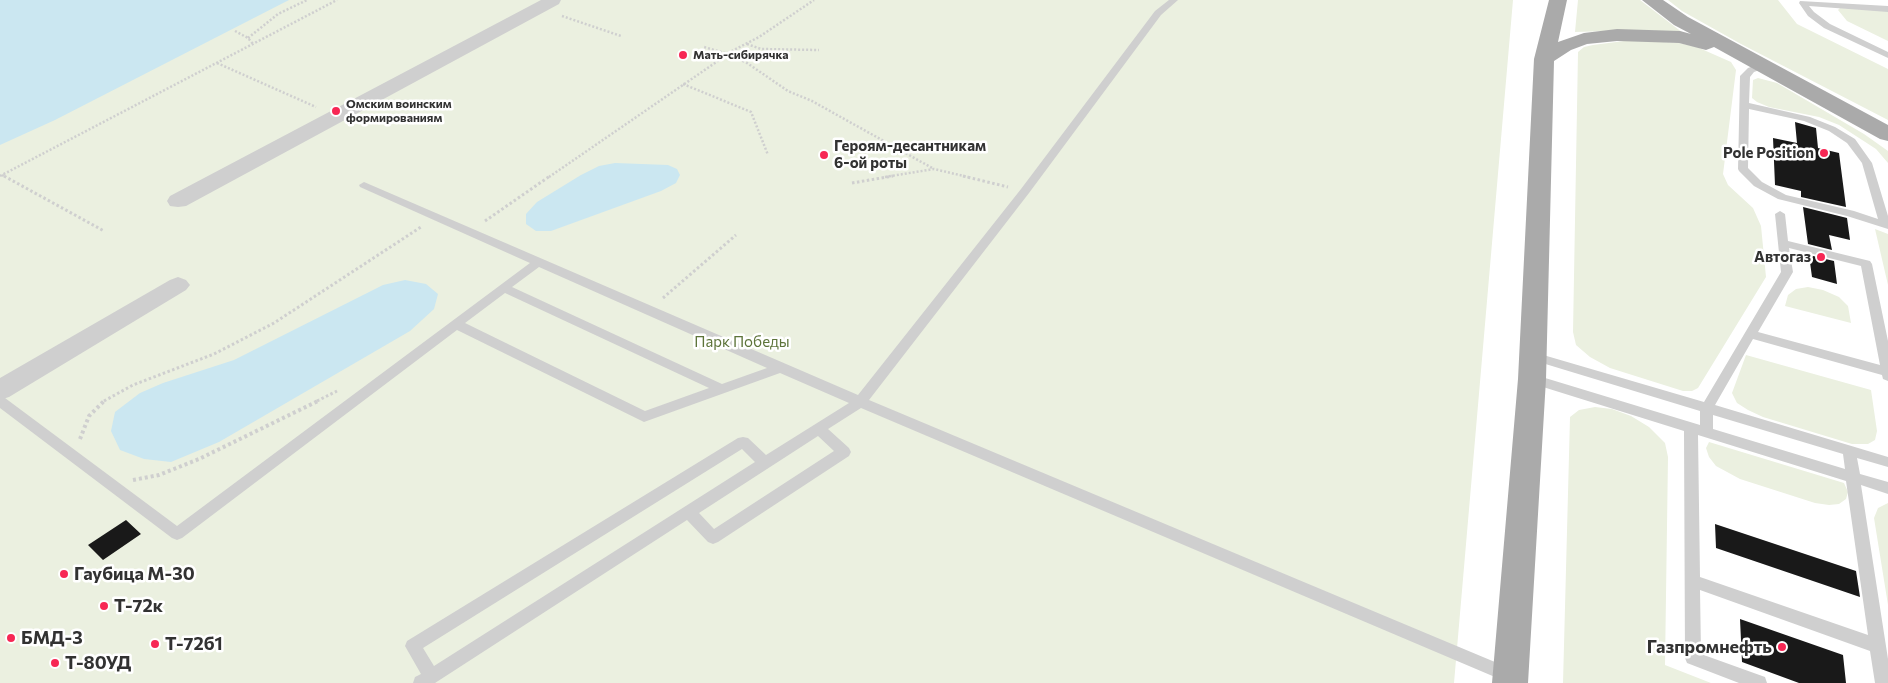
<!DOCTYPE html>
<meta charset="utf-8">
<style>
body{margin:0}
canvas{display:block;background:#fff}
</style>
<canvas width="1888" height="683"></canvas>
<script>
const c = document.querySelector('canvas').getContext('2d');
c.lineJoin = 'round';
function fill(path, color) {
  c.fillStyle = color;
  c.fill(path, 'evenodd');
}
function poly(rows) {
  const path = new Path2D();
  for (const r of rows) {
    path.moveTo(r[0], r[1]);
    for (let i = 2; i < r.length; i += 2) path.lineTo(r[i], r[i + 1]);
  }
  return path;
}
function stroke(path, color, width, dash) {
  c.strokeStyle = color;
  c.lineWidth = width;
  c.lineCap = dash ? 'butt' : 'round';
  c.setLineDash(dash || []);
  c.stroke(path);
}
function write(font, color, halo, rows, align = 'center') {
  c.font = font + ' Commissioner,sans-serif';
  c.lineWidth = 5;
  c.setLineDash([]);
  c.textBaseline = 'middle';
  c.strokeStyle = halo;
  c.fillStyle = color;
  for (const [text, x, y, turn = 0] of rows) {
    c.save();
    c.translate(x, y);
    c.rotate((+turn || 0) * Math.PI / 180);
    c.textAlign = isNaN(turn) ? turn : align;
    if (halo) c.strokeText(text, 0, 0);
    c.fillText(text, 0, 0);
    c.restore();
  }
}
fill(poly([
 [0,0,1513,0,1454,683,0,683],
 [1578,0,1640,0,1683,33,1644,30,1575,32],
 [1668,0,1778,0,1797,24,1888,69,1888,120,1741,44,1682,11],
 [1840,8,1888,11,1888,41,1847,21,1838,10],
 [1632,40,1679,43,1697,47,1731,62,1736,70,1723,174,1728,185,1753,208,1761,226,1766,277,1698,388,1692,391,1683,391,1610,368,1590,357,1576,345,1573,332,1578,52,1584,47,1593,45],
 [1758,78,1777,83,1864,134,1888,151,1888,163,1876,149,1839,125,1819,117,1769,107,1757,102,1752,98,1753,80],
 [1875,229,1888,234,1888,285],
 [1808,287,1823,290,1839,297,1848,306,1851,323,1785,306,1788,295,1796,289],
 [1746,355,1871,390,1877,431,1875,440,1868,444,1852,444,1763,417,1748,410,1737,403,1732,393],
 [1595,407,1612,409,1631,416,1649,427,1665,443,1668,457,1665,665,1711,683,1563,683,1570,417,1579,410],
 [1709,442,1844,483,1848,492,1846,499,1839,504,1829,505,1815,503,1740,479,1716,466,1709,457,1706,448],
 [1888,503,1888,605,1874,518,1878,508]
]), '#ebf0e0');
fill(poly([
 [0,0,289,0,55,120,0,145],
 [615,163,668,165,677,169,680,175,676,183,661,191,551,231,536,231,526,224,526,214,537,202,581,175,599,166],
 [405,280,426,284,438,294,434,309,410,331,219,442,171,462,144,459,120,450,111,431,115,412,140,393,163,383,234,360,383,285]
]), '#cbe7f1');
fill(poly([
 [1795,122,1816,128,1818,148,1839,153,1846,207,1801,197,1801,191,1775,185,1773,138,1797,143],
 [1803,207,1847,218,1850,240,1829,235,1832,250,1808,244],
 [1809,255,1834,261,1837,284,1812,277],
 [126,520,141,534,103,560,88,545],
 [1715,524,1856,571,1860,597,1716,548],
 [1740,619,1843,655,1846,683,1799,683,1742,662]
]), '#191919');
stroke(poly([
 [562,16,621,36],
 [235,31,248,38,253,44],
 [248,38,278,14,307,0],
 [747,44,761,49,819,50],
 [728,53,759,37,814,0],
 [728,54,747,63,788,91,812,101,934,169],
 [217,63,316,107],
 [683,84,751,112,768,155],
 [2,175,6,177],
 [0,176,337,0],
 [549,177,728,54,704,47],
 [885,177,934,169,968,177]
]), '#cfcfcf', 2.5, [2, 2]);
stroke(poly([
 [4,176,104,231],
 [963,176,1008,187],
 [852,183,893,176],
 [485,221,550,176],
 [663,298,736,235],
 [104,401,133,385,214,354,274,323,421,227],
 [317,401,337,391]
]), '#cfcfcf', 3, [2.5, 2.5]);
stroke(poly([
 [80,439,89,416,105,400],
 [133,480,159,475,199,459,320,400]
]), '#cfcfcf', 4, [3, 3]);
fill(poly([
 [1169,0,1178,0,1161,15,1029,193,869,400,1514,670,1516,675,1514,680,1508,683,1502,680,861,408,828,429,849,448,851,452,849,456,718,542,713,544,708,542,687,520,435,683,413,683,415,677,421,674,405,646,407,641,738,438,743,437,748,438,766,455,849,403,780,373,644,422,457,330,182,538,177,540,172,538,0,408,0,396,5,398,177,526,530,263,360,187,359,185,364,182,858,395,1021,189,1155,11,1169,0],
 [539,267,767,368,722,384,512,287,539,267],
 [505,293,709,388,645,411,465,323,505,293],
 [818,436,834,451,714,529,699,513,818,436],
 [742,449,755,462,434,666,423,648,742,449],
 [1800,1,1888,6,1888,12,1809,6,1814,12,1830,24,1888,52,1888,58,1824,28,1808,16,1799,3,1800,1],
 [1762,63,1767,66,1765,68,1754,72,1750,77,1749,103,1810,117,1835,127,1855,139,1872,163,1888,216,1888,229,1847,216,1778,199,1754,186,1739,171,1738,169,1740,76,1748,68,1762,63],
 [1749,109,1804,121,1829,131,1847,143,1862,163,1878,219,1854,211,1786,195,1762,182,1748,168,1749,109],
 [1780,211,1785,214,1788,241,1870,261,1872,264,1888,341,1888,381,1883,379,1882,375,1753,339,1715,405,1888,457,1888,467,1857,458,1860,474,1888,482,1888,494,1861,485,1888,659,1888,683,1875,683,1870,651,1700,590,1701,654,1765,677,1767,683,1739,683,1687,663,1685,658,1684,431,1527,382,1526,379,1527,376,1532,374,1700,425,1700,411,1529,359,1527,356,1529,353,1533,352,1704,402,1781,272,1775,214,1780,211],
 [1789,248,1861,266,1880,365,1758,332,1793,272,1789,248],
 [1713,415,1843,454,1845,469,1713,429,1713,415],
 [1698,435,1846,481,1868,635,1700,577,1698,435]
]), '#cfcfcf');
fill(poly([
 [541,0,561,0,559,4,186,206,178,207,170,206,167,201,170,196,541,0],
 [178,277,186,280,190,285,186,290,9,397,0,400,0,378,170,280,178,277]
]), '#cfcfcf');
fill(poly([
 [1549,0,1567,0,1558,42,1584,33,1617,29,1680,31,1691,34,1674,25,1642,0,1663,0,1688,17,1888,125,1888,141,1880,139,1714,47,1706,50,1679,43,1617,41,1587,44,1571,50,1554,61,1546,379,1528,683,1492,683,1518,379,1534,59,1549,0]
]), '#aaa');
for (const [x, y, r, color] of [
 [683,55,5,"#f72754"],
 [336,111,5,"#f72754"],
 [1824,153,5,"#f72754"],
 [824,155,5,"#f72754"],
 [1821,257,5,"#f72754"],
 [64,574,5,"#f72754"],
 [104,606,5,"#f72754"],
 [11,638,5,"#f72754"],
 [155,644,5,"#f72754"],
 [1782,647,5,"#f72754"],
 [55,663,5,"#f72754"]
]) {
  const dot = new Path2D();
  dot.arc(x, y, r, 0, 2 * Math.PI);
  c.fillStyle = color;
  c.fill(dot);
  stroke(dot, '#fff', 2);
}
write('bold 12px', '#323232', '#fff', [
 ["Мать-сибирячка",693,55],
 ["Омским воинским",346,104],
 ["формированиям",346,118]
], 'left');
write('bold 15px', '#323232', '#fff', [
 ["Героям-десантникам",834,146,"left"],
 ["6-ой роты",834,163,"left"],
 ["Pole Position",1814,153],
 ["Автогаз",1811,257]
], 'right');
write('15px', '#5d743a', '#fff', [
 ["Парк Победы",742,342]
]);
write('bold 18px', '#323232', '#fff', [
 ["Гаубица М-30",74,574],
 ["Т-72к",114,606],
 ["БМД-3",21,638],
 ["Т-72б1",165,644],
 ["Газпромнефть",1772,647,"right"],
 ["Т-80УД",65,663]
], 'left');
</script>
